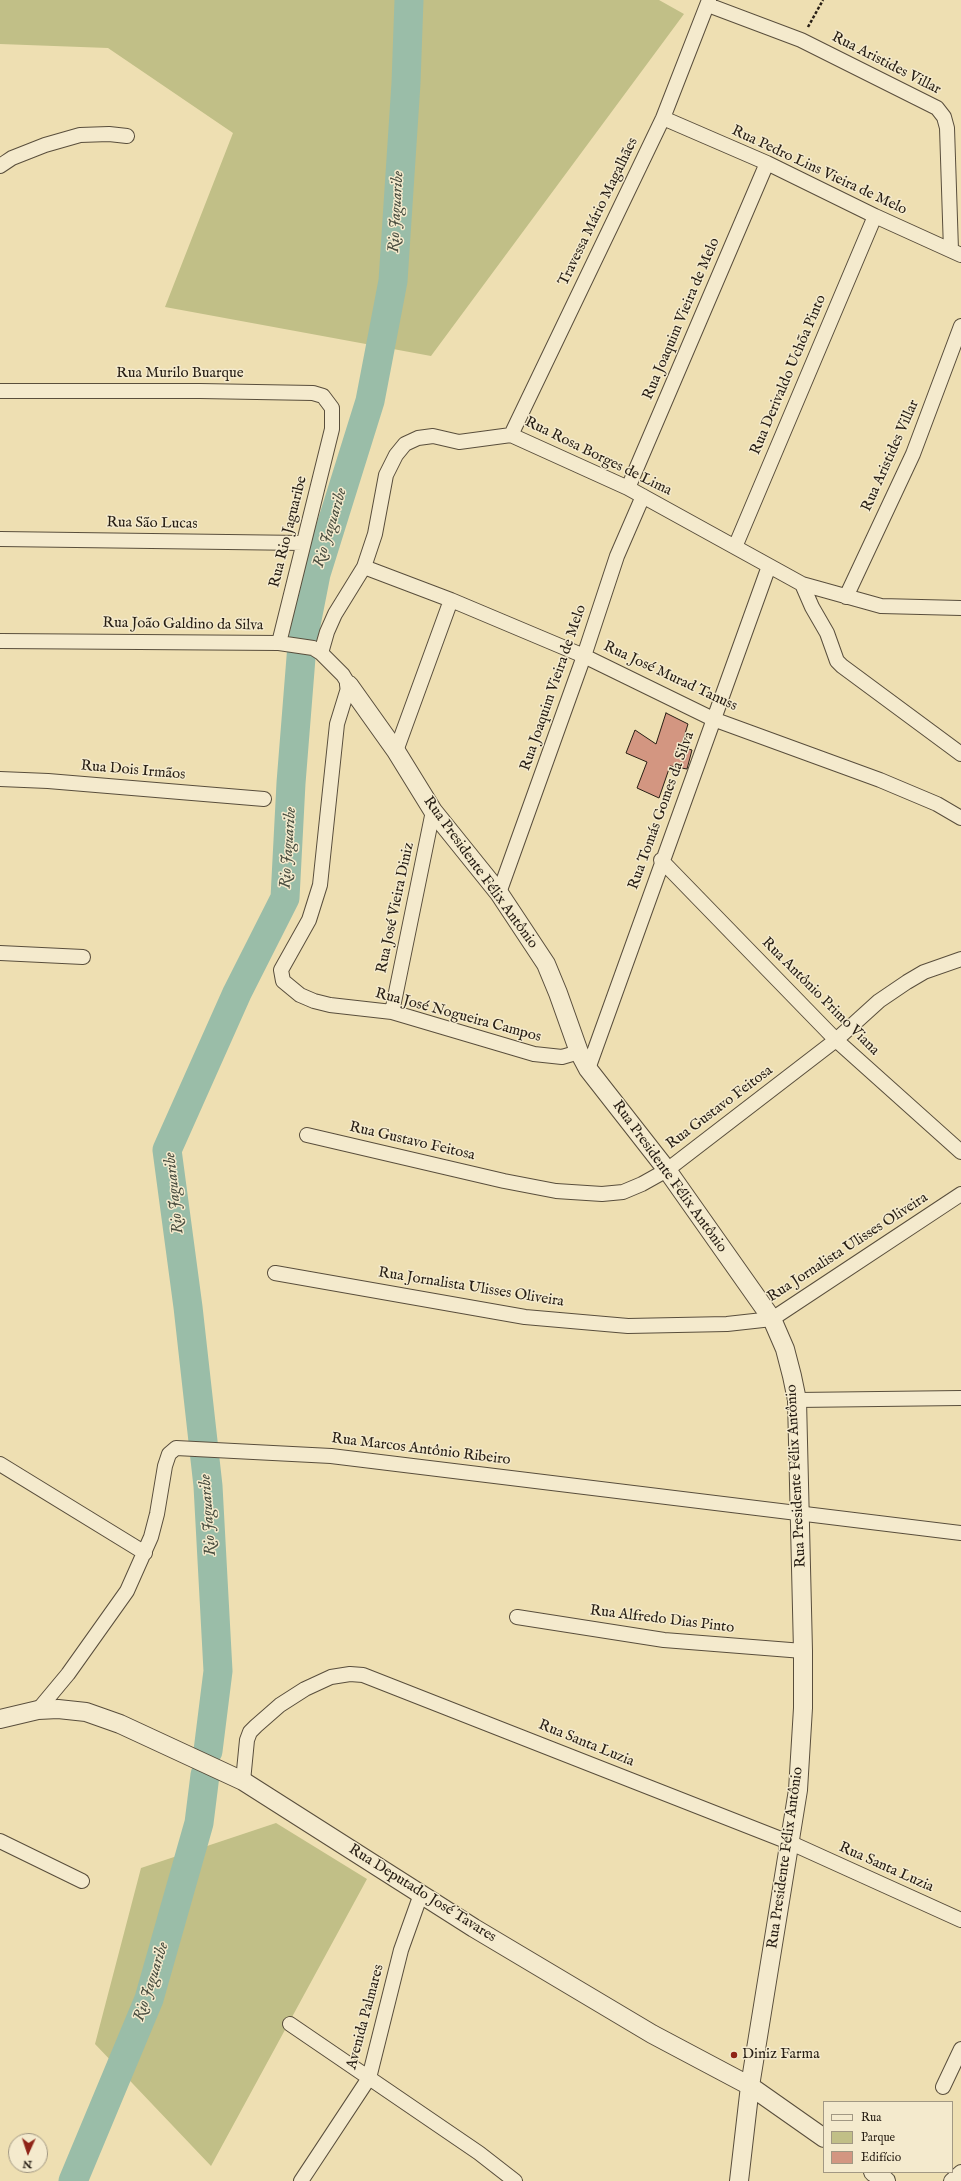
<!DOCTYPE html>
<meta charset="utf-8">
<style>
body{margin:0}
#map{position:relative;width:961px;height:2181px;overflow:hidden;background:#eedfb2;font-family:"IM FELL English",serif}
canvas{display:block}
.legend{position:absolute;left:823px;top:2101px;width:130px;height:72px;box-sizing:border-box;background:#f4eacd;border:1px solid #a29883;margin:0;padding:5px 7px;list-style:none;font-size:12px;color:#271e14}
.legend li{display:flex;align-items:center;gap:8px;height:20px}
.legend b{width:20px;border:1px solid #a29883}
.north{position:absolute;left:8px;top:2133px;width:40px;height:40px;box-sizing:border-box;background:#f4eacd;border:1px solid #a29883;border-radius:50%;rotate:183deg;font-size:11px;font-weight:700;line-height:16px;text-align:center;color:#271e14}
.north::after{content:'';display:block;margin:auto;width:14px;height:18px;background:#8f2418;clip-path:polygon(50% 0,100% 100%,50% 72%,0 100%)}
</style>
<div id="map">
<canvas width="961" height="2181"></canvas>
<ul class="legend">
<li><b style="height:5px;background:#f4eacd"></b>Rua</li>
<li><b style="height:11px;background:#c1bf87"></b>Parque</li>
<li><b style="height:11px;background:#d39681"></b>Edifício</li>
</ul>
<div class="north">N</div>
</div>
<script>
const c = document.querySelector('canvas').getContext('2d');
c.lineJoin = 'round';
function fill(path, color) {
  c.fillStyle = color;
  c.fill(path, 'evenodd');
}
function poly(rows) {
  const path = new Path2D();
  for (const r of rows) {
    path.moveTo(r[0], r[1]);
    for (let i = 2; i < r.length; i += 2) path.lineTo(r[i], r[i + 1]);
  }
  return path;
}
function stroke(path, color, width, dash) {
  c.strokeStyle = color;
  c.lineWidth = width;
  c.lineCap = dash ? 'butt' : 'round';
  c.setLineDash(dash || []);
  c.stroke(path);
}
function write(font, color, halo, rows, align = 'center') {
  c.font = font + ' "IM FELL English",serif';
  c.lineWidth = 3;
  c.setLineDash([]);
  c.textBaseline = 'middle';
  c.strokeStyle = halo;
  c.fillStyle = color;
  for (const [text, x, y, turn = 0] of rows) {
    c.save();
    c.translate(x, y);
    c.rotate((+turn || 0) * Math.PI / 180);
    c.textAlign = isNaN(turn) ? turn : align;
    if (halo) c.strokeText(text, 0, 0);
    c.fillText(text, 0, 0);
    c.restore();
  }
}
fill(poly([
 [0,0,659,0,684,14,431,356,165,307,233,133,108,48,0,44],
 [276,1823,367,1879,211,2166,95,2044,141,1868]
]), '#c1bf87');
stroke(poly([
 [208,1751,218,1671,208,1486,188,1307,167,1150,237,993,285,898,291,783,302,645,316,574,370,401,393,281,406,83,409,0],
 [73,2181,149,1999,199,1823,205,1775]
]), '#9abda8', 29);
const building = poly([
 [666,713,688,724,681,747,692,750,687,769,670,766,659,798,637,788,647,762,626,753,635,730,656,744,666,713]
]);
fill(building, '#d39681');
stroke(building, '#271e14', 1);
const minor = poly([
 [708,5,801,40,937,108,944,117,947,128,951,250],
 [663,118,767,163,875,216,961,255],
 [0,166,12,158,45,145,80,135,109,134,127,136],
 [0,391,200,391,313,393,323,396,332,408,332,429,279,643],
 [511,435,663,118,709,0],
 [628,488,767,163],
 [0,539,303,543],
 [735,547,875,216],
 [364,567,451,600,584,656,713,719,880,780,937,804,961,818],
 [802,584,812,607,827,633,837,661,842,666,961,754],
 [846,597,913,454,961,326],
 [0,641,279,643,313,648,321,653,343,675,349,685,337,724,320,885,309,920,281,970,283,981,300,995,314,1001,330,1005,392,1012,534,1054,562,1057,579,1052],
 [321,653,327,632,335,614,364,567,375,534,386,475,396,455,405,444,418,438,433,436,459,442,511,435,628,488,802,584,881,606,961,608],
 [396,751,451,600],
 [0,779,48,781,264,799],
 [661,860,836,1040,961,1152],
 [499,893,584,656,617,556,643,496],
 [0,953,83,957],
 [392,1012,433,811],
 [588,1069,769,566],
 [307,1135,504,1181,556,1191,602,1194,623,1192,642,1184,667,1170,836,1040,879,1001,907,982,924,972,961,959],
 [275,1273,525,1317,628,1326,727,1324,772,1319,961,1194],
 [797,1400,961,1398],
 [0,1464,145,1553],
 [517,1617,664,1640,803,1651],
 [38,1710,68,1674,127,1591,151,1537,157,1514,165,1466,169,1454,176,1448,331,1456,961,1533],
 [243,1781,247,1740,250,1732,256,1726,280,1705,305,1689,331,1677,350,1674,363,1675,791,1843,961,1920],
 [0,1841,82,1881],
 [290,2024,479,2153,515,2181],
 [943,2087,961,2049],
 [301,2181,369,2078,401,1950,421,1894],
 [951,2181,961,2172]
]);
const tertiary = poly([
 [349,685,396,751,433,811,499,893,546,964,558,993,579,1052,588,1069,667,1170,772,1319,785,1349,792,1376,797,1400,803,1651,803,1708,798,1790,750,2086,739,2181],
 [0,1719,38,1710,58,1709,86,1712,120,1724,243,1781,474,1928,652,2034,750,2086,824,2138],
 [873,2172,886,2181]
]);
stroke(minor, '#594e3c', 16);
stroke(tertiary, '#594e3c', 20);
stroke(poly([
 [808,27,823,0]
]), '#271e14', 2.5, [3, 2]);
stroke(minor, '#f4eacd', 14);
stroke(tertiary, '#f4eacd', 18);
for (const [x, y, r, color] of [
 [734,2055,4,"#8f2418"]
]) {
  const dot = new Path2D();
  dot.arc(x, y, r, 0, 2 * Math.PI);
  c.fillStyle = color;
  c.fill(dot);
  stroke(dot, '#f4eacd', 1.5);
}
write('15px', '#271e14', '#f4eacd', [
 ["Rua Aristides Villar",886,64,27],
 ["Rua Pedro Lins Vieira de Melo",819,171,25],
 ["Travessa Mário Magalhães",599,212,-64],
 ["Rua Joaquim Vieira de Melo",682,319,-67],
 ["Rua Murilo Buarque",180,374],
 ["Rua Derivaldo Uchõa Pinto",789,375,-67],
 ["Rua Aristides Villar",891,456,-66],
 ["Rua Rosa Borges de Lima",598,457,26],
 ["Rua São Lucas",152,524,1],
 ["Rua Rio Jaguaribe",289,532,-76],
 ["Rua João Galdino da Silva",183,625,1],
 ["Rua José Murad Tanuss",670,677,25],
 ["Rua Joaquim Vieira de Melo",554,688,-71],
 ["Rua Dois Irmãos",133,771,5],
 ["Rua Tomás Gomes da Silva",662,811,-70],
 ["Rua Presidente Félix Antônio",480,873,54],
 ["Rua José Vieira Diniz",396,908,-78],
 ["Rua Antônio Primo Viana",820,997,45],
 ["Rua José Nogueira Campos",458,1016,15],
 ["Rua Gustavo Feitosa",720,1108,-37],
 ["Rua Gustavo Feitosa",412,1142,13],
 ["Rua Presidente Félix Antônio",669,1177,54],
 ["Rua Jornalista Ulisses Oliveira",848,1248,-33],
 ["Rua Jornalista Ulisses Oliveira",471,1288,9],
 ["Rua Marcos Antônio Ribeiro",421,1450,7],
 ["Rua Presidente Félix Antônio",797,1476,-93],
 ["Rua Alfredo Dias Pinto",662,1620,7],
 ["Rua Santa Luzia",586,1744,22],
 ["Rua Presidente Félix Antônio",786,1858,-82],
 ["Rua Santa Luzia",886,1868,24],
 ["Rua Deputado José Tavares",422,1894,32],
 ["Avenida Palmares",366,2017,-75]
]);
write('15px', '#271e14', '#f4eacd', [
 ["Diniz Farma",742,2055]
], 'left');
write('italic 16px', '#4a4e40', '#f4eacd', [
 ["Rio Jaguaribe",397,212,-87],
 ["Rio Jaguaribe",331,528,-73],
 ["Rio Jaguaribe",289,848,-86],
 ["Rio Jaguaribe",175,1193,-96],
 ["Rio Jaguaribe",209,1515,-94],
 ["Rio Jaguaribe",152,1982,-72]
]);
</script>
